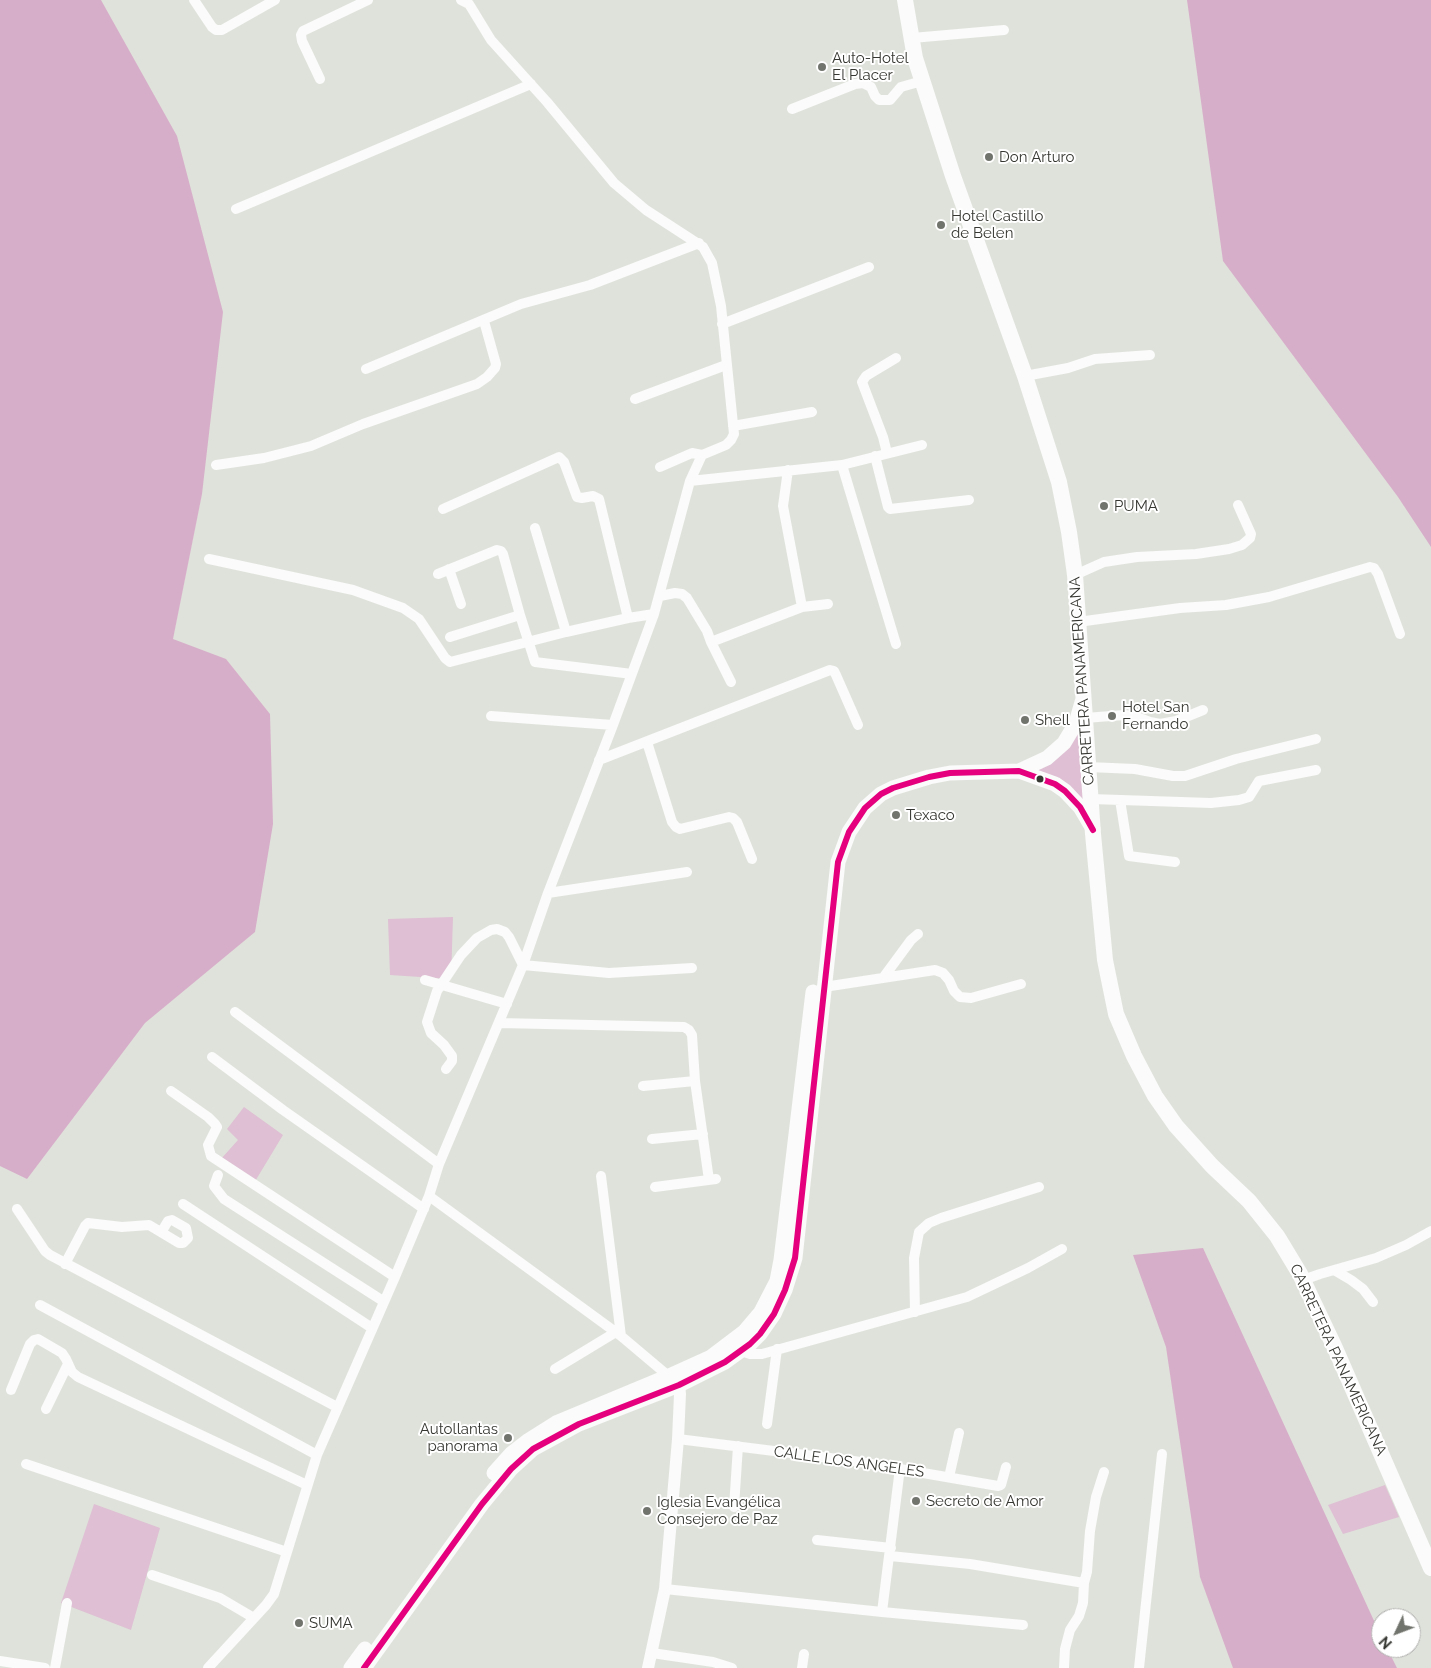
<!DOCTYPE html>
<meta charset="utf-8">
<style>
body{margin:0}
#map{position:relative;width:1431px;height:1668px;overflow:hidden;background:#dfe2db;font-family:Raleway,sans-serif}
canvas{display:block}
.north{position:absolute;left:1371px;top:1608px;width:50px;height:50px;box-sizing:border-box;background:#fff;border:1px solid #afafad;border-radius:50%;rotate:227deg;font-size:14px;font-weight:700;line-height:20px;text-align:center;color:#363732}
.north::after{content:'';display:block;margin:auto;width:18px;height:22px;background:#71736d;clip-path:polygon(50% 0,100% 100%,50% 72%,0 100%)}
</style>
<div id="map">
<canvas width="1431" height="1668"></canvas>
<div class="north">N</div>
</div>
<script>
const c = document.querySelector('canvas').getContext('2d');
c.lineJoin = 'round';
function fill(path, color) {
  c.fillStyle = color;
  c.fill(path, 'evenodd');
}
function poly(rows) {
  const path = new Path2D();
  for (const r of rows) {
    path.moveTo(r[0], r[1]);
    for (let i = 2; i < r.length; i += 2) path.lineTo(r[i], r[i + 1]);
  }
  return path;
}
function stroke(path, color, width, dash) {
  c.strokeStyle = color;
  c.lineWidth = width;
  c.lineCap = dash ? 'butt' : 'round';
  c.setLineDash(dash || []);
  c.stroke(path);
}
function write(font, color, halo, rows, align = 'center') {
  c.font = font + ' Raleway,sans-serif';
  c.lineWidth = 4;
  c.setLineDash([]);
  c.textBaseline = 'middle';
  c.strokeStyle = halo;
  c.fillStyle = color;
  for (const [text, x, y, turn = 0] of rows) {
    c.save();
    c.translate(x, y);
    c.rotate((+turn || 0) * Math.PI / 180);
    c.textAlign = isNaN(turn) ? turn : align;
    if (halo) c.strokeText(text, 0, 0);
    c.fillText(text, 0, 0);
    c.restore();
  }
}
fill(poly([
 [1078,721,1087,807,1023,771],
 [453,917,451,979,390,975,388,919],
 [244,1107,283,1135,254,1183,220,1160,238,1140,227,1129],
 [1385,1485,1399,1517,1343,1534,1328,1505],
 [94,1504,160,1528,131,1630,61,1603]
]), '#debfd3');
fill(poly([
 [0,0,101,0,177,136,223,312,202,494,173,639,226,659,270,714,273,824,255,932,145,1023,27,1179,0,1166],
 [1187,0,1431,0,1431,547,1398,497,1223,261],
 [1203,1248,1381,1636,1381,1648,1387,1648,1397,1668,1233,1668,1200,1577,1166,1347,1133,1255]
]), '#d7aec9');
stroke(poly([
 [194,0,212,27,216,30,222,30,275,0],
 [912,38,1004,30],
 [320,79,302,41,301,35,303,31,368,0],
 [792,109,855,84,863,83,871,87,875,96,879,100,890,100,901,87,922,81],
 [236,209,531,84],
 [722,324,869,267],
 [366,369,521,304,590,285,699,243],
 [1025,376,1068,368,1095,359,1150,355],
 [635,399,726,365],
 [733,426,812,412],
 [887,453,883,437,862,382,866,376,896,358],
 [875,456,888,507,890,509,969,500],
 [216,465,264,458,311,446,363,424,477,384,487,377,495,368,496,364,484,321],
 [842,465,896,644],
 [660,467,692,453,702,455],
 [788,470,783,506,802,607],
 [690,481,842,465,922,445],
 [443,509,559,457,564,462,577,497,582,498,593,496,599,499,628,618],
 [535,528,566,632],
 [209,559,353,590,403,608,419,619,445,658,450,662,566,632,628,618,654,614],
 [449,569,461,604],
 [438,574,497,550,501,551,503,554,520,615,535,662,632,674],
 [1075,575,1104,562,1137,557,1196,554,1229,549,1242,545,1250,538,1251,534,1238,505],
 [660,596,675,593,682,594,687,598,707,631,711,642,802,607,828,604],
 [1078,622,1180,608,1226,605,1269,597,1370,567,1374,568,1378,574,1400,634],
 [450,637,520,615],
 [711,642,731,682],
 [491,716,613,725],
 [1085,718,1124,715,1134,716,1150,722,1160,724,1176,721,1203,710],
 [647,742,672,822,676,827,680,829,729,817,733,818,737,822,752,859],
 [599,760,830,670,834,671,836,675,858,725],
 [1088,767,1135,769,1173,776,1185,776,1236,759,1316,739],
 [1091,799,1211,803,1239,800,1249,797,1259,781,1316,770],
 [1120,800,1129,856,1175,862],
 [548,893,687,872],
 [883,978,911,940,918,934],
 [425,980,507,1004],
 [824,987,935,970,943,973,949,980,954,991,960,997,971,998,1021,984],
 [235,1012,439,1164],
 [499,1023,684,1027,689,1030,692,1035,695,1081,709,1180],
 [212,1057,283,1110,424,1209],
 [446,1069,452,1061,452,1056,444,1045,431,1033,427,1022,437,991,461,955,477,938,491,930,497,929,505,932,509,937,523,965,609,973,692,968],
 [643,1086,695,1081],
 [171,1091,208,1117,215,1124,217,1127,208,1145,211,1156,395,1277],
 [652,1139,703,1134],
 [218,1175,214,1186,224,1199,383,1301],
 [601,1176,621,1336],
 [655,1187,716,1179],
 [429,1196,621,1336,672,1379],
 [183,1204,372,1328],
 [17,1209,45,1251,50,1255,337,1407],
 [65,1264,85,1226,88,1223,122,1227,149,1225,179,1243,183,1243,188,1238,186,1228,172,1220,168,1221,162,1231],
 [1334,1270,1351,1280,1363,1289,1373,1302],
 [1303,1280,1320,1274,1376,1258,1406,1245,1431,1231],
 [40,1305,317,1455],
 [915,1312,914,1258,919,1232,929,1223,941,1218,1039,1187],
 [741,1351,750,1354,762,1354,967,1297,1028,1268,1062,1249],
 [555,1369,616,1332],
 [11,1390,30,1344,34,1340,38,1339,62,1353,66,1359,72,1372,78,1377,307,1485],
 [46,1409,68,1364],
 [767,1424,777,1349],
 [678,1439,854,1461,998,1486,1001,1485,1006,1467],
 [26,1464,287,1552],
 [949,1477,959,1433],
 [734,1507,738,1446],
 [817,1540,891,1548],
 [890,1556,970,1564,1084,1583,1083,1603,1079,1616,1070,1630,1065,1649,1064,1668],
 [152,1575,220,1598,254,1618],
 [1084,1583,1087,1572,1090,1531,1096,1497,1104,1472],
 [665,1589,882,1612,1023,1625],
 [882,1612,900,1468],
 [652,1653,713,1662,732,1668],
 [0,1661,45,1668],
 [55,1668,67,1603],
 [208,1668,266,1605,274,1594,317,1455,395,1277,429,1196,439,1164,523,965,548,893,613,725,654,614,690,481,702,455,726,445,731,440,734,434,721,306,712,263,703,247,646,210,614,183,547,102,491,40,469,4,461,0],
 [802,1668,804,1654],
 [1139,1668,1162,1454]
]), '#fafbfa', 10);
stroke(poly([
 [648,1668,665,1589,678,1439,680,1394,679,1385]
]), '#fafbfa', 12);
stroke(poly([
 [1019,771,1047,758,1064,743,1076,723,1082,702],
 [494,1473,511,1454,529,1440,556,1423,669,1376,711,1357,744,1332,761,1312,777,1281,781,1260,813,992],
 [351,1668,365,1649],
 [364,1668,482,1504,511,1469,533,1449,579,1424,679,1385,725,1362,750,1344,760,1334,774,1314,785,1290,795,1258,838,862,849,832,865,808,881,794,893,788,929,777,950,773,1019,771,1055,784,1065,791,1080,807,1093,829]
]), '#fafbfa', 15);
stroke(poly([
 [905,0,915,58,953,176,1025,376,1059,482,1069,532,1075,575,1093,834,1105,960,1116,1014,1134,1056,1155,1096,1176,1126,1212,1166,1249,1201,1277,1236,1300,1274,1335,1348,1431,1568]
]), '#fafbfa', 16);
stroke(poly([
 [364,1668,482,1504,511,1469,533,1449,579,1424,679,1385,725,1362,750,1344,760,1334,774,1314,785,1290,795,1258,838,862,849,832,865,808,881,794,893,788,929,777,950,773,1019,771,1055,784,1065,791,1080,807,1093,830]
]), '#e5007d', 6);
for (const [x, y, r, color] of [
 [822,67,5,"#71736d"],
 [989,157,5,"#71736d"],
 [941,225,5,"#71736d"],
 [1104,506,5,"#71736d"],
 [1112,716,5,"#71736d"],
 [1025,720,5,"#71736d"],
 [1040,779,4.5,"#363732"],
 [896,815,5,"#71736d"],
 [508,1438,5,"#71736d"],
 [916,1501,5,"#71736d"],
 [647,1511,5,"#71736d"],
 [299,1623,5,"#71736d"]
]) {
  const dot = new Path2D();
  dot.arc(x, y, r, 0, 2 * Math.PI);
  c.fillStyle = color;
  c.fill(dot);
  stroke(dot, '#fff', 2);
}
write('15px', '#363732', '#fff', [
 ["Auto-Hotel",832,58],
 ["El Placer",832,75],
 ["Don Arturo",999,157],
 ["Hotel Castillo",951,216],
 ["de Belen",951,233],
 ["PUMA",1114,506],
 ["Hotel San",1122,707],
 ["Fernando",1122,724],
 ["Shell",1035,720],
 ["Texaco",906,815],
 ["Autollantas",498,1429,"right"],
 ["panorama",498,1446,"right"],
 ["Secreto de Amor",926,1501],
 ["Iglesia Evangélica",657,1502],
 ["Consejero de Paz",657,1519],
 ["SUMA",309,1623]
], 'left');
write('15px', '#363732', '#fff', [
 ["CARRETERA PANAMERICANA",1082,681,-94],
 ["CARRETERA PANAMERICANA",1338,1360,65],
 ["CALLE LOS ANGELES",849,1462,8]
]);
</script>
